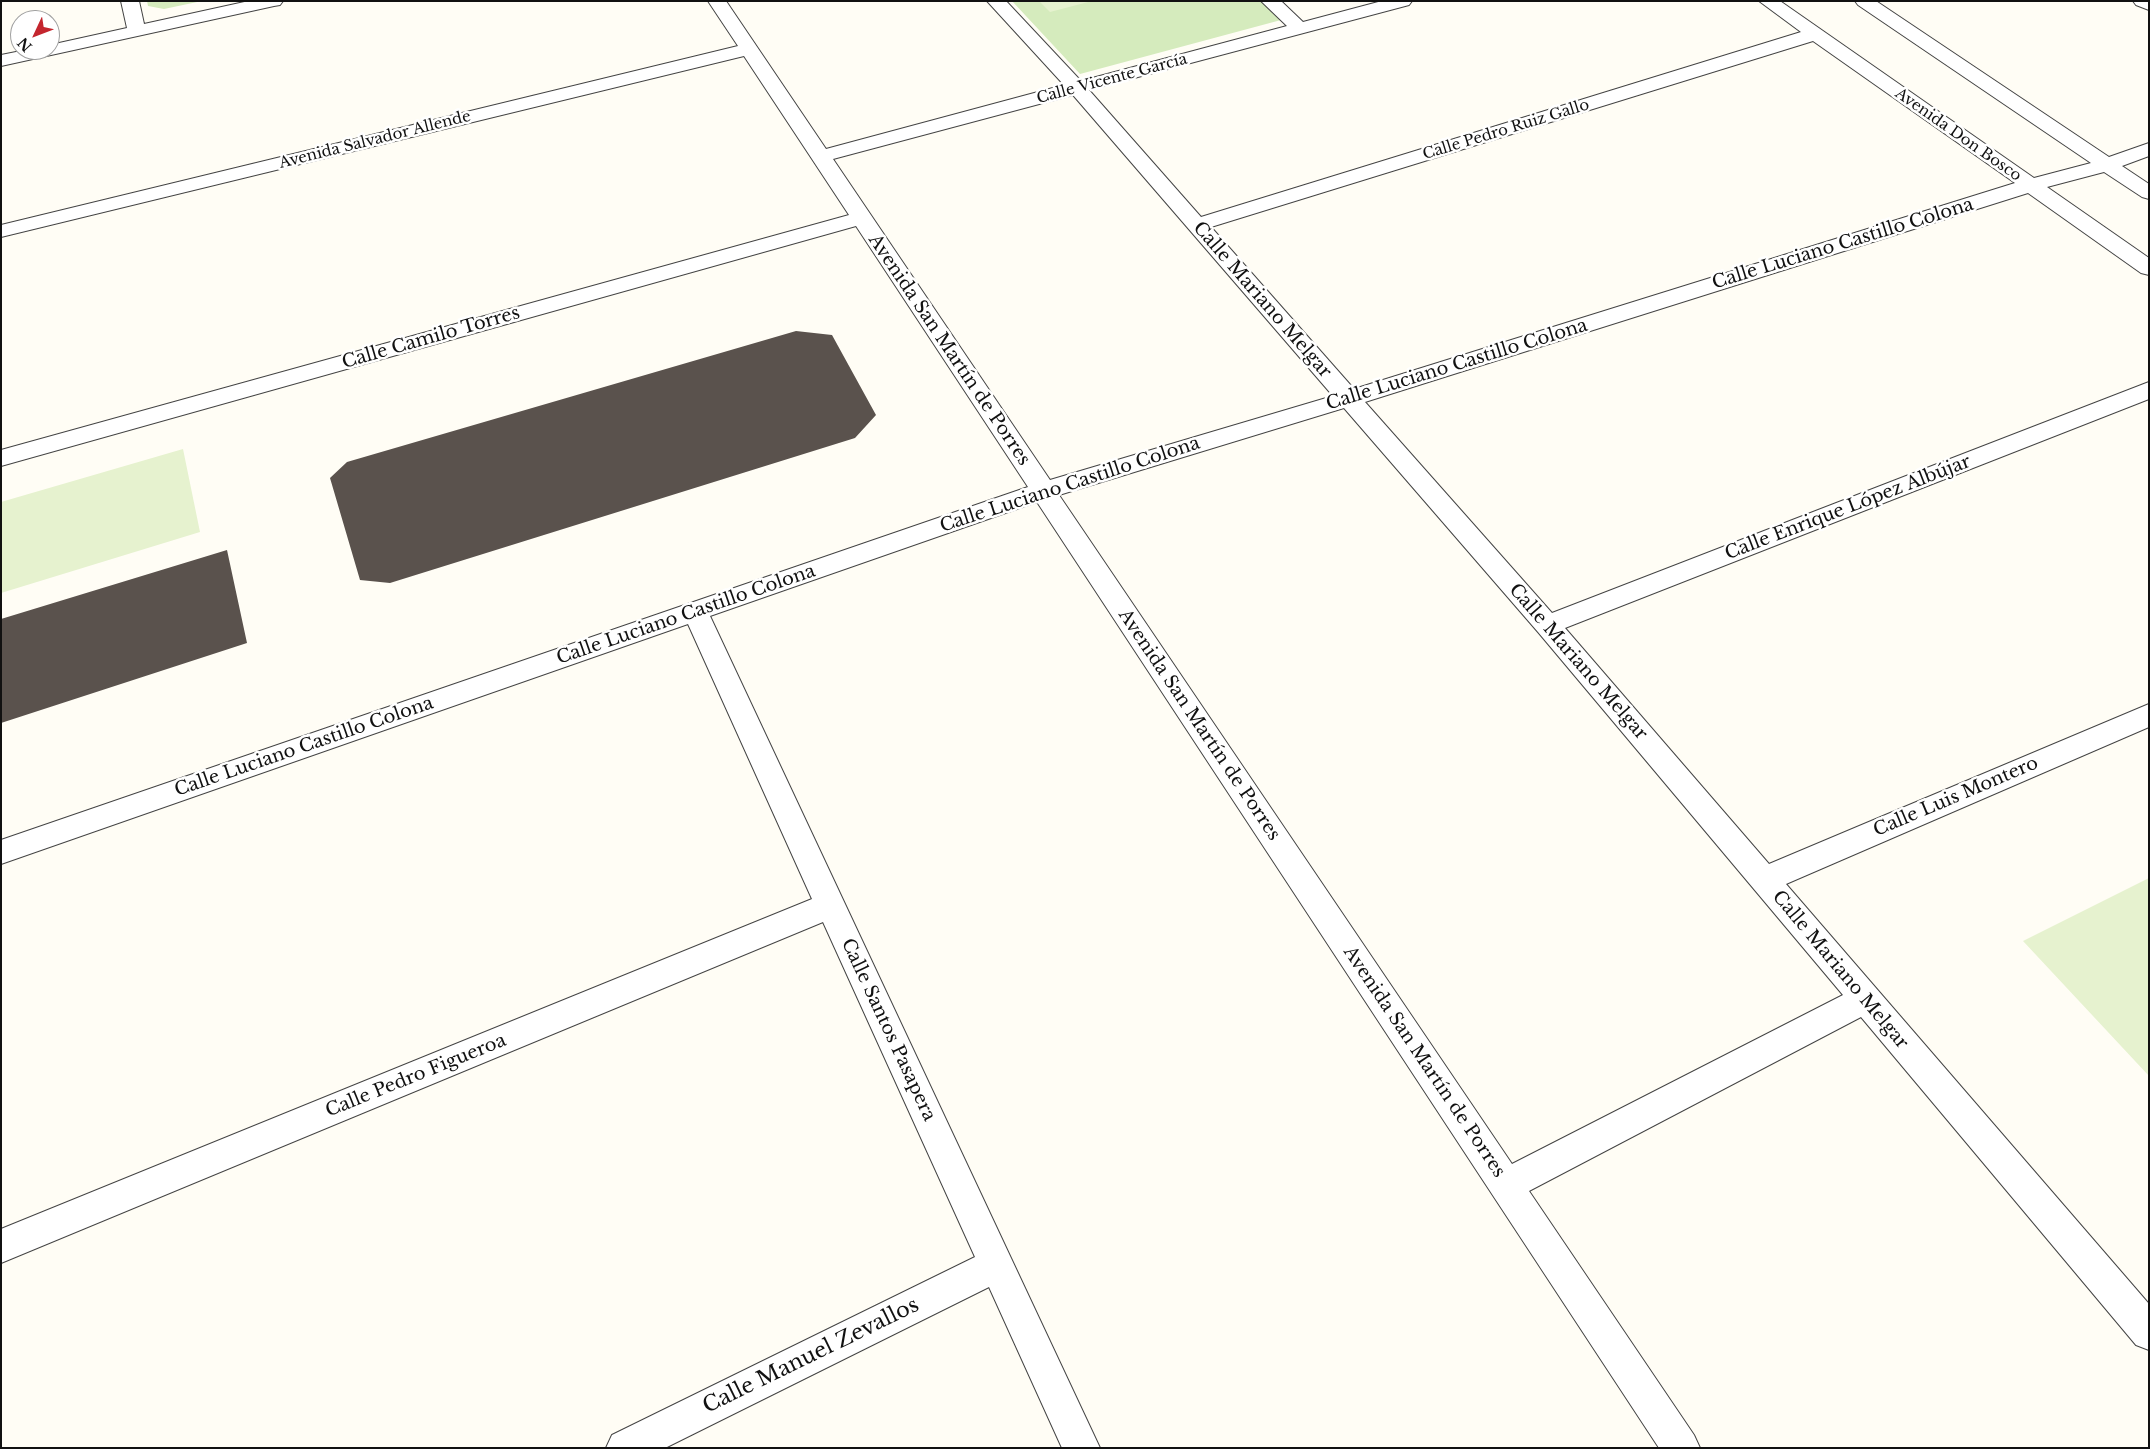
<!DOCTYPE html>
<meta charset="utf-8">
<style>
body{margin:0}
#map{position:relative;width:2150px;height:1449px;overflow:hidden;background:#fffdf5;font-family:"Libre Baskerville",serif}
canvas{display:block}
.frame{position:absolute;inset:0;border:2px solid #111;pointer-events:none}
.north{position:absolute;left:10px;top:10px;width:50px;height:50px;box-sizing:border-box;background:#fff;border:1px solid #a0a0a0;border-radius:50%;rotate:227deg;font-size:14px;font-weight:700;line-height:20px;text-align:center;color:#111}
.north::after{content:'';display:block;margin:auto;width:18px;height:22px;background:#c4262e;clip-path:polygon(50% 0,100% 100%,50% 72%,0 100%)}
</style>
<div id="map">
<canvas width="2150" height="1449"></canvas>
<div class="frame"></div>
<div class="north">N</div>
</div>
<script>
const c = document.querySelector('canvas').getContext('2d');
c.lineJoin = 'round';
function fill(path, color) {
  c.fillStyle = color;
  c.fill(path, 'evenodd');
}
function poly(rows) {
  const path = new Path2D();
  for (const r of rows) {
    path.moveTo(r[0], r[1]);
    for (let i = 2; i < r.length; i += 2) path.lineTo(r[i], r[i + 1]);
  }
  return path;
}
function stroke(path, color, width, dash) {
  c.strokeStyle = color;
  c.lineWidth = width;
  c.lineCap = dash ? 'butt' : 'round';
  c.setLineDash(dash || []);
  c.stroke(path);
}
function write(font, color, halo, rows, align = 'center') {
  c.font = font + ' "Libre Baskerville",serif';
  c.lineWidth = 5;
  c.setLineDash([]);
  c.textBaseline = 'middle';
  c.strokeStyle = halo;
  c.fillStyle = color;
  for (const [text, x, y, turn = 0] of rows) {
    c.save();
    c.translate(x, y);
    c.rotate((+turn || 0) * Math.PI / 180);
    c.textAlign = isNaN(turn) ? turn : align;
    if (halo) c.strokeText(text, 0, 0);
    c.fillText(text, 0, 0);
    c.restore();
  }
}
fill(poly([
 [147,1,202,1,164,9,148,6],
 [1012,1,1261,1,1281,20,1080,74]
]), '#d5ebbd');
fill(poly([
 [1039,1,1092,1,1050,12],
 [183,449,200,532,1,593,1,502],
 [2149,878,2149,1076,2023,941]
]), '#e6f2cf');
fill(poly([
 [796,331,832,335,876,415,855,438,390,583,360,580,330,478,347,462],
 [227,550,247,643,1,723,1,619]
]), '#5a524d');
const minor = poly([
 [121,1,139,1,144,24,249,1,283,1,280,5,274,6,1,66,1,55,26,50,50,50,50,45,127,28,121,1],
 [708,1,726,1,826,149,1064,85,987,1,1006,1,1081,81,1287,26,1261,1,1281,1,1303,22,1382,1,1412,1,1409,5,1089,90,1201,217,1801,32,1759,1,1780,1,2034,178,2091,163,1858,5,1855,1,1876,1,2109,157,2149,143,2149,156,2122,166,2149,184,2149,199,2142,197,2104,172,2047,187,2149,258,2149,275,2141,273,2028,193,1365,402,1552,613,2149,382,2149,399,1565,628,1769,864,2149,704,2149,727,1786,884,2149,1304,2149,1350,2136,1345,1861,1017,1529,1191,1694,1435,1700,1448,1659,1448,1037,502,710,616,1100,1448,1062,1448,989,1287,665,1448,606,1448,612,1435,975,1257,823,922,1,1263,1,1229,812,899,688,624,1,864,1,840,1028,487,856,226,1,466,1,450,849,215,744,56,1,237,1,225,738,46,708,1],
 [1813,41,2015,183,1354,389,1211,227,1813,41],
 [1073,95,1333,396,1050,480,833,159,1073,95],
 [1344,408,1538,632,1843,995,1512,1164,1059,495,1344,408],
 [2133,1,2149,1,2149,10,2136,5,2133,1]
]);
stroke(minor, '#444', 2);
fill(minor, '#fff');
write('15px', '#111', '#fff', [
 ["Calle Vicente García",1112,79,-15],
 ["Calle Pedro Ruiz Gallo",1506,130,-17],
 ["Avenida Don Bosco",1958,135,35],
 ["Avenida Salvador Allende",375,140,-14]
]);
write('18px', '#111', '#fff', [
 ["Calle Luciano Castillo Colona",1843,244,-17],
 ["Calle Mariano Melgar",1262,300,49],
 ["Calle Camilo Torres",431,338,-16],
 ["Avenida San Martín de Porres",949,350,56],
 ["Calle Luciano Castillo Colona",1457,365,-17],
 ["Calle Luciano Castillo Colona",1070,485,-18],
 ["Calle Enrique López Albújar",1848,508,-21],
 ["Calle Luciano Castillo Colona",686,615,-19],
 ["Calle Mariano Melgar",1578,662,49],
 ["Avenida San Martín de Porres",1199,725,56],
 ["Calle Luciano Castillo Colona",304,747,-19],
 ["Calle Luis Montero",1956,797,-23],
 ["Calle Mariano Melgar",1840,970,50],
 ["Calle Santos Pasapera",888,1030,65],
 ["Avenida San Martín de Porres",1424,1062,56],
 ["Calle Pedro Figueroa",416,1076,-22]
]);
write('21px', '#111', '#fff', [
 ["Calle Manuel Zevallos",811,1356,-26]
]);
</script>
